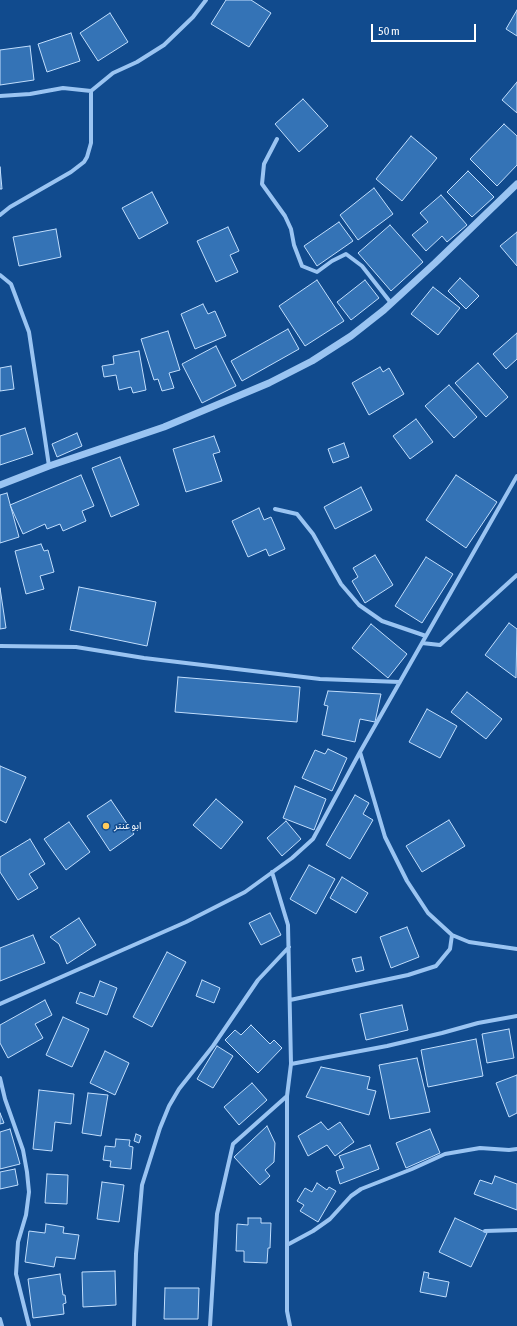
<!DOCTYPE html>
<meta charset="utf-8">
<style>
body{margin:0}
#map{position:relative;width:517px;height:1326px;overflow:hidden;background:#114b8e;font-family:"Asap Condensed",sans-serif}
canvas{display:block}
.scale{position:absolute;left:371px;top:24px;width:105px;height:18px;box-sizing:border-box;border:2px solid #fff;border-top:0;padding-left:5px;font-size:12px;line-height:14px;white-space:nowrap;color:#fff;-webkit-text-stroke:3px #114b8e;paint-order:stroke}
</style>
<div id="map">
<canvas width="517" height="1326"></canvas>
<div class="scale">50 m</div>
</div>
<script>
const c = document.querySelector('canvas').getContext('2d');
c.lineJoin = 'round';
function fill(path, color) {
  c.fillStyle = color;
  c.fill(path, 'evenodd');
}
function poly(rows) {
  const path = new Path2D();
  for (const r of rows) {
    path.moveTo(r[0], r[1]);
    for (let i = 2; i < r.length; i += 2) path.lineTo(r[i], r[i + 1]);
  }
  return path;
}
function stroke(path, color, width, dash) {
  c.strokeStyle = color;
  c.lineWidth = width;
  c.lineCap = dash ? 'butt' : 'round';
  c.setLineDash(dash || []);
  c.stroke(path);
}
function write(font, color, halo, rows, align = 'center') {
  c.font = font + ' "Asap Condensed","Noto Sans Arabic",sans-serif';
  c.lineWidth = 3;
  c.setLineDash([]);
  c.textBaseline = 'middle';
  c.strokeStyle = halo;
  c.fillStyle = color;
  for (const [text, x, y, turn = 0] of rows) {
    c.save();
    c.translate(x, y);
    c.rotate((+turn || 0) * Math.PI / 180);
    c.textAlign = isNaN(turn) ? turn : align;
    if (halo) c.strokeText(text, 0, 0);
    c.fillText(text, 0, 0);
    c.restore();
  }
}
const building = poly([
 [226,0,251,0,271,13,249,47,211,24,226,0],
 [517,10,517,36,506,29,517,10],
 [110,13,128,42,98,61,80,33,110,13],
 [71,33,80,61,47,72,38,44,71,33],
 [30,46,34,80,0,85,0,50,30,46],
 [517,82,517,113,502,100,517,82],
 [303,99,328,126,299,152,275,124,303,99],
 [504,124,517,136,517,165,497,186,470,159,504,124],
 [411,136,437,158,402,201,376,179,411,136],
 [0,167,2,189,0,189,0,167],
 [468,171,494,197,472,217,447,192,468,171],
 [374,188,393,214,358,240,340,215,374,188],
 [152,192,168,223,139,239,122,208,152,192],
 [441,195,467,225,447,242,442,236,426,251,412,235,428,222,420,213,441,195],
 [339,222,353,241,317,266,304,246,339,222],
 [390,225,423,262,391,291,358,253,390,225],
 [228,227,239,251,230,255,238,272,216,282,197,241,228,227],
 [56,229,61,257,19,266,13,237,56,229],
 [517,232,517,266,500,246,517,232],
 [460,278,479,296,466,309,448,291,460,278],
 [317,280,344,321,305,346,279,306,317,280],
 [365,280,379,298,351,320,337,302,365,280],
 [433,287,460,308,438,335,411,314,433,287],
 [203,304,208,314,215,311,226,336,195,349,181,314,203,304],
 [288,329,299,349,242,381,231,361,288,329],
 [168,331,180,370,169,373,174,388,162,391,158,379,154,380,141,339,168,331],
 [517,333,517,359,506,369,493,354,517,333],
 [216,346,236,386,202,403,182,364,216,346],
 [139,351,146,390,133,393,131,387,119,390,116,375,104,377,102,366,114,364,113,356,139,351],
 [478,363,508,397,486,417,455,383,478,363],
 [11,366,14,389,0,391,0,368,11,366],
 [380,367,383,372,389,368,404,394,369,415,352,383,380,367],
 [449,385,477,417,454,438,425,406,449,385],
 [416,419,433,442,410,459,393,436,416,419],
 [25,428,33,454,0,465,0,436,25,428],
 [77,433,82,446,57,457,52,444,77,433],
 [214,436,220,452,213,454,222,481,186,492,173,449,214,436],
 [344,443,349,457,333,463,328,449,344,443],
 [120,457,139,505,111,517,92,468,120,457],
 [81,475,94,506,82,511,86,521,63,531,60,524,47,529,45,524,23,534,10,505,81,475],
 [456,475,497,502,466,548,426,520,456,475],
 [361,487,372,510,335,529,324,507,361,487],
 [7,493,19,537,0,543,0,495,7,493],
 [259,508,264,520,271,517,285,549,269,556,266,549,248,557,232,521,259,508],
 [41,544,44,551,48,550,54,572,40,576,44,589,26,594,15,551,41,544],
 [375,555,393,585,365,603,352,581,358,577,353,568,375,555],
 [426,557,453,574,422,623,395,606,426,557],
 [79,587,156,602,147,646,70,630,79,587],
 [0,588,6,628,0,629,0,588],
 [509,623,517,629,516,678,485,655,509,623],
 [371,624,407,654,388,678,352,648,371,624],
 [178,677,300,687,297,722,175,712,178,677],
 [328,691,381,694,375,722,360,719,355,742,322,735,328,706,324,705,328,691],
 [467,692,502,719,486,739,451,712,467,692],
 [427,709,457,726,440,758,409,742,427,709],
 [328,749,347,758,332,791,302,778,315,750,325,754,328,749],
 [0,766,26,777,6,823,0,820,0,766],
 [295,786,326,799,314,830,283,818,295,786],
 [355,795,369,803,363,814,373,820,350,859,326,845,355,795],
 [216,799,243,822,221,849,193,825,216,799],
 [111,800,134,834,110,851,87,816,111,800],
 [449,820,465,846,422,872,406,846,449,820],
 [286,821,301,839,282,856,267,838,286,821],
 [69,822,90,852,66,870,44,839,69,822],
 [30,839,45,864,29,874,38,888,18,900,0,872,0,857,30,839],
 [309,865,335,879,316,914,290,899,309,865],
 [342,877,368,893,356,913,330,898,342,877],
 [270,913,281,935,261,945,249,923,270,913],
 [79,918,96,945,67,964,59,944,50,937,79,918],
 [407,927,419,957,391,968,380,937,407,927],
 [33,935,45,963,0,981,0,948,33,935],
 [167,952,186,962,152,1027,133,1017,167,952],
 [361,957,364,970,356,972,352,959,361,957],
 [202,980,220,988,214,1003,196,996,202,980],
 [100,981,117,988,107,1015,76,1003,80,992,94,997,100,981],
 [45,1000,52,1015,35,1024,43,1038,8,1058,0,1043,0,1025,45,1000],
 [402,1005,408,1030,366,1040,360,1014,402,1005],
 [63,1017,89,1029,72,1067,46,1055,63,1017],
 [251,1025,270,1044,274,1040,282,1048,258,1073,225,1040,235,1030,241,1035,251,1025],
 [509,1029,514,1058,487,1063,482,1034,509,1029],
 [476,1039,483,1076,428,1087,421,1050,476,1039],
 [217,1046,233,1056,213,1088,197,1079,217,1046],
 [105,1051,129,1063,115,1095,90,1083,105,1051],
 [417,1058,430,1112,390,1119,379,1065,417,1058],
 [321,1067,370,1077,367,1089,376,1091,369,1115,306,1097,321,1067],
 [517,1075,517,1113,509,1117,496,1083,517,1075],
 [252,1083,267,1100,239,1125,224,1107,252,1083],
 [39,1090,74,1094,71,1124,55,1122,52,1151,33,1149,39,1090],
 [88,1093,108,1095,101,1136,82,1133,88,1093],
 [0,1113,4,1123,0,1124,0,1113],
 [321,1122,328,1130,340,1122,354,1142,335,1156,327,1145,308,1156,298,1136,321,1122],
 [267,1126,275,1143,274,1162,265,1170,270,1176,260,1185,234,1157,267,1126],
 [10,1129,20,1164,0,1169,0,1132,10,1129],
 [430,1129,440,1153,406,1168,396,1143,430,1129],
 [136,1134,141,1136,139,1143,134,1141,136,1134],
 [116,1139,130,1140,129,1146,133,1147,131,1169,110,1167,111,1161,103,1160,105,1146,115,1147,116,1139],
 [370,1145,379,1169,340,1184,336,1171,344,1168,339,1156,370,1145],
 [15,1169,18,1185,0,1189,0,1172,15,1169],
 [47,1174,68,1175,67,1204,45,1203,47,1174],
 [495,1176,517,1184,517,1210,474,1194,480,1180,492,1184,495,1176],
 [102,1182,124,1185,119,1222,97,1219,102,1182],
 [317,1183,327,1190,329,1187,336,1191,318,1222,300,1211,304,1205,297,1201,305,1188,312,1192,317,1183],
 [248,1218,261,1218,261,1223,271,1223,270,1248,268,1248,267,1263,244,1262,244,1251,236,1251,237,1224,248,1225,248,1218],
 [455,1218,487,1233,471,1267,439,1252,455,1218],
 [46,1224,64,1227,63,1233,79,1235,75,1259,56,1257,54,1267,25,1262,29,1231,45,1233,46,1224],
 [115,1271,116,1305,83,1307,82,1272,115,1271],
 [424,1272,429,1273,428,1278,449,1282,446,1297,420,1292,424,1272],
 [60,1274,63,1295,65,1295,66,1303,63,1304,64,1314,33,1318,28,1279,60,1274],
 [165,1288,199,1288,198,1319,164,1319,165,1288]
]);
fill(building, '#3473b6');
stroke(building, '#c1defd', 1);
stroke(poly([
 [0,96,30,94,63,88,91,91,113,73,137,62,164,45,193,17,206,0],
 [277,139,264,164,262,184,285,216,291,229,294,245,302,266,317,272,332,261,346,254,362,266,391,303],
 [0,215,10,207,71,172,84,162,87,157,91,143,91,91],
 [0,275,11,284,29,332,49,466],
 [275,509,297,514,313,534,341,584,359,605,382,621,426,636],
 [422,643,440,645,517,575],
 [0,646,76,647,144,658,320,679,400,682],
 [360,752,385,837,407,881,428,913,452,935,469,942,517,949],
 [272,872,288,925,291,1064,287,1096,287,1311,290,1326],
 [290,1000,408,975,436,966,450,949,452,935],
 [0,1004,186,922,245,892,292,858,313,839,360,752,517,476],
 [291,1064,387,1046,442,1033,478,1023,517,1016],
 [0,1078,5,1099,23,1150,27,1172,29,1192,26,1215,18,1242,16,1274,29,1326],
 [485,1231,517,1230],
 [287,1245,313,1231,330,1219,351,1196,361,1189,412,1169,445,1154,480,1148,509,1150,517,1149],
 [0,1319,2,1326],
 [134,1326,136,1254,142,1185,160,1128,169,1106,179,1089,213,1046,258,980,289,947],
 [210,1326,217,1214,233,1144,287,1096]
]), '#9ac4f2', 4);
stroke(poly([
 [0,485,49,466,164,427,269,383,312,361,351,336,384,310,435,263,517,184]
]), '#9ac4f2', 7);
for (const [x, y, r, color] of [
 [106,826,4,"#ffcb5b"]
]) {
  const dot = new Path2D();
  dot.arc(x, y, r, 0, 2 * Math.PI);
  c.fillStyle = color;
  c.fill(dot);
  stroke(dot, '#114b8e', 1.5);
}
write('10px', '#fff', '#114b8e', [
 ["ابو عنتر",114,826]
], 'left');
</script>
